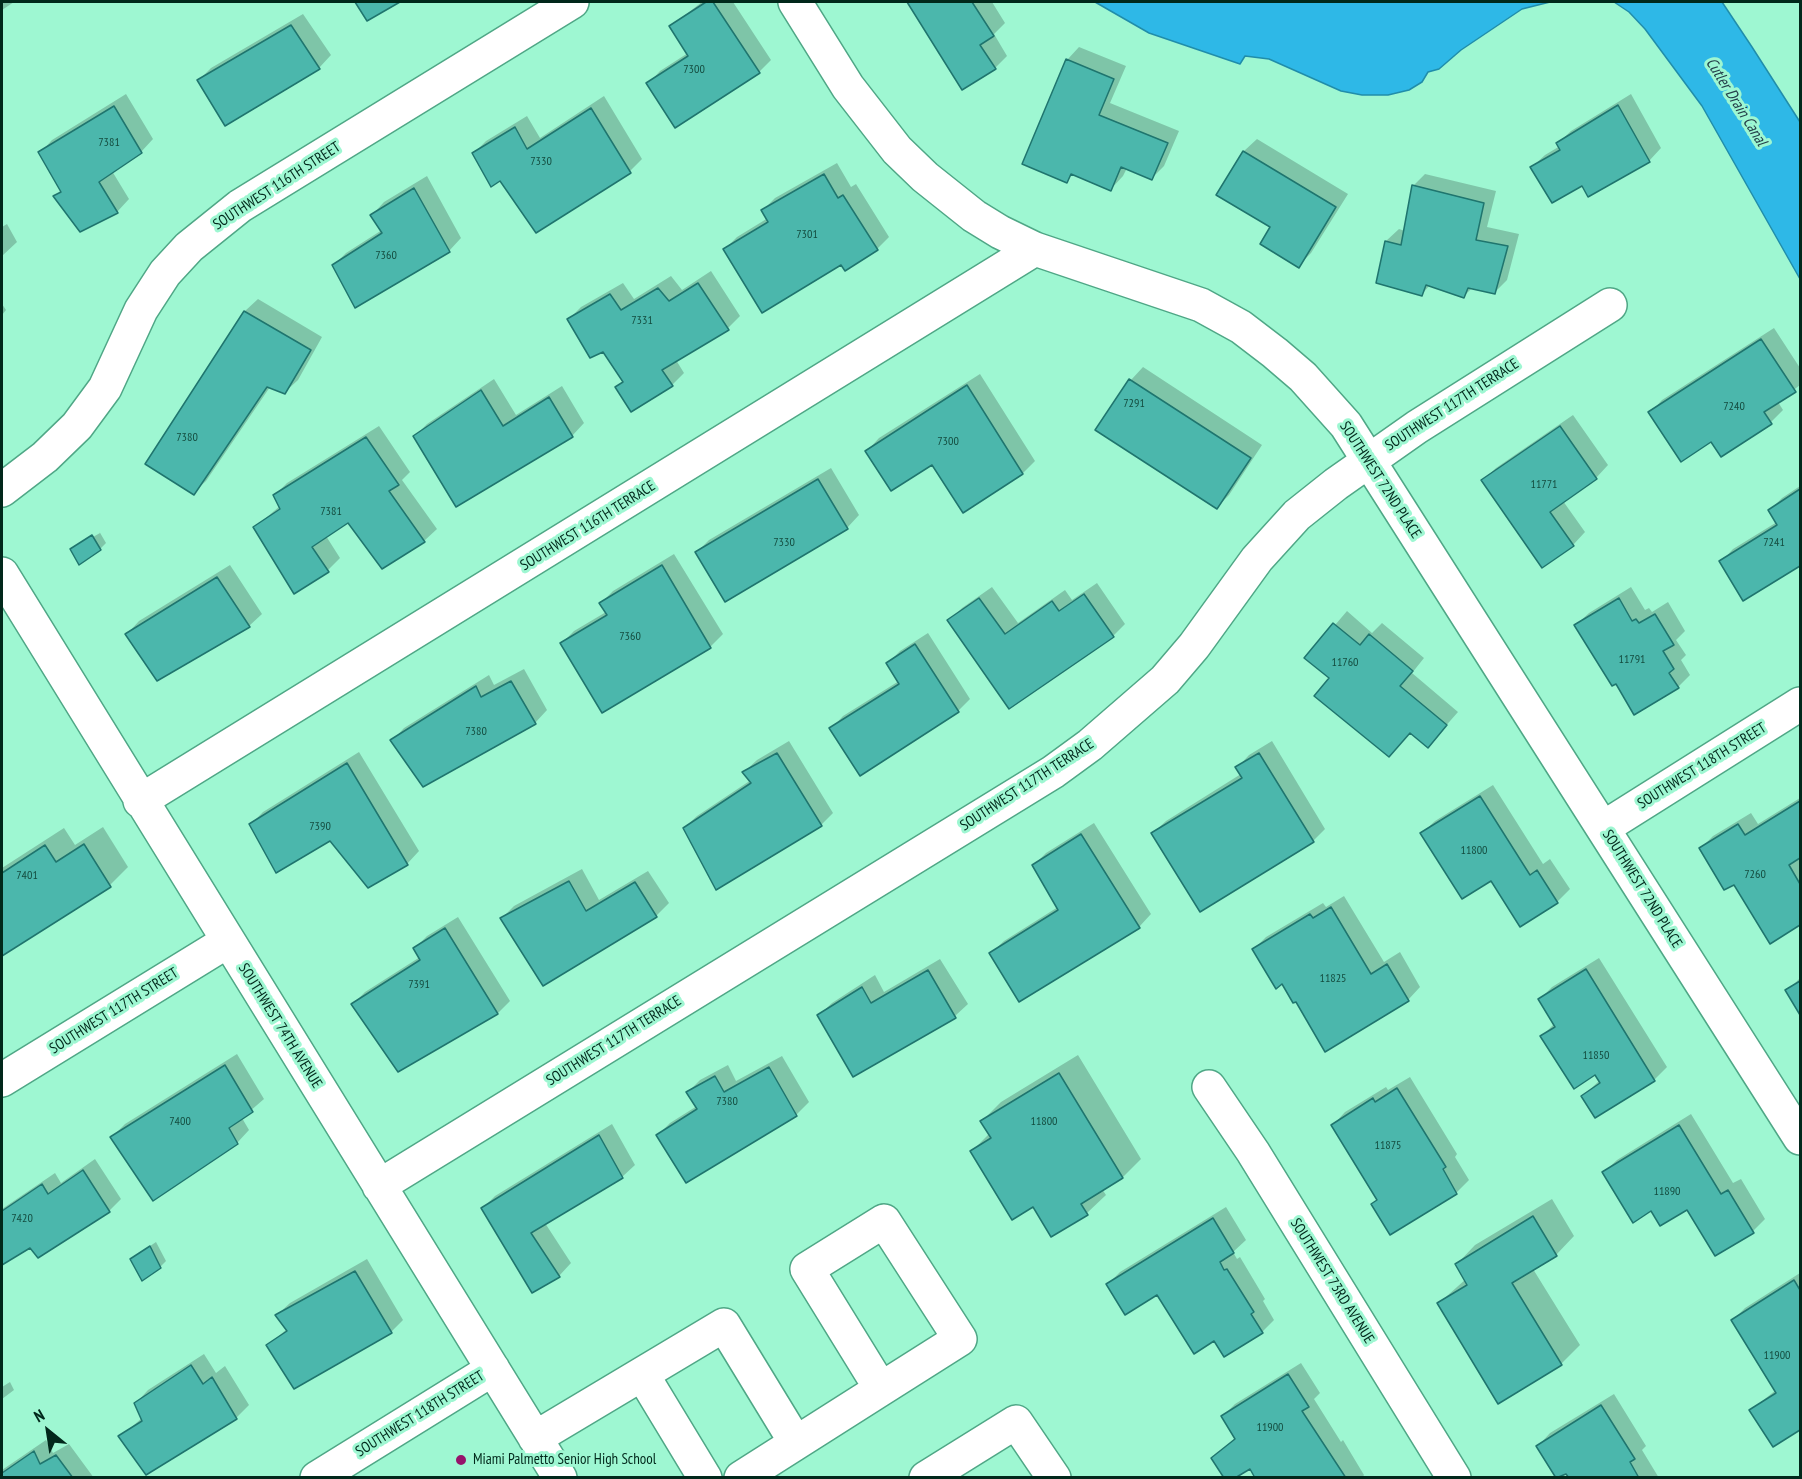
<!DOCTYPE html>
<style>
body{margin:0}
#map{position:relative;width:1802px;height:1479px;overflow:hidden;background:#9ef7d2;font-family:"PT Sans Narrow",sans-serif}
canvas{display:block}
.frame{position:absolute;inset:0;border:3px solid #01281b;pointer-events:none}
.north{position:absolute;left:18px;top:1401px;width:60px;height:60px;-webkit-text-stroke:4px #9ef7d2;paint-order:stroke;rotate:330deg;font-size:16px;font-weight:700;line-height:24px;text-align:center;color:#01281b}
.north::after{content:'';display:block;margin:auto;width:21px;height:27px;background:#01281b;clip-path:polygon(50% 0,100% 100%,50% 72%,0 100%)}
</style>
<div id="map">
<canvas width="1802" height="1479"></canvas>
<div class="frame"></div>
<div class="north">N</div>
</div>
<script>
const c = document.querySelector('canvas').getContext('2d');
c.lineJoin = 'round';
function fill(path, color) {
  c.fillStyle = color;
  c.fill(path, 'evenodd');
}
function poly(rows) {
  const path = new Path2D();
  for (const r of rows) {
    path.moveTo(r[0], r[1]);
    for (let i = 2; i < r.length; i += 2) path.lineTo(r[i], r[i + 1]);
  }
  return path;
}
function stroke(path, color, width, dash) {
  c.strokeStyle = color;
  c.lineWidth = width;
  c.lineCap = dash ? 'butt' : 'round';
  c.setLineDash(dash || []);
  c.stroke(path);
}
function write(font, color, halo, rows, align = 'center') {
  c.font = font + ' "PT Sans Narrow",sans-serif';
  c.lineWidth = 6;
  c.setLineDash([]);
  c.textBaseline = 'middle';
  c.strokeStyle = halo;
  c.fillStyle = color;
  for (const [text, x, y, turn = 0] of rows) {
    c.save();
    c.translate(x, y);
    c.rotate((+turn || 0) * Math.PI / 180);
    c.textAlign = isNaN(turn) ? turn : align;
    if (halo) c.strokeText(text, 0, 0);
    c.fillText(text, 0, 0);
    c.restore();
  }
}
const water = poly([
 [1095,2,1550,2,1522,9,1461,50,1439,69,1428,72,1422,82,1409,90,1388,95,1362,95,1341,91,1269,59,1245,56,1240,64,1149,33,1095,2],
 [1614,2,1722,2,1752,47,1800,122,1800,279,1702,106,1645,29,1629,12,1614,2]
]);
fill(water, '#2eb8e7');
stroke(water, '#208daa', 1.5);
fill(poly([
 [2,2,14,2,2,10],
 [357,2,397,2,367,19],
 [702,2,733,2,771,60,759,72,648,84,660,71,688,53,671,26],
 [909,2,992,2,1005,23,994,34,1007,56,995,68,962,88],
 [303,14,331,55,319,68,225,124,199,80,211,68],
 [1079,47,1126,66,1110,103,1179,131,1164,166,1152,178,1127,168,1123,176,1111,189,1074,173,1066,181,1067,60],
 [126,94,153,139,141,152,112,171,129,199,117,212,55,197,61,190,40,153,52,140],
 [1631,94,1661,148,1649,161,1582,184,1532,167,1545,155,1560,146,1558,143,1571,131],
 [604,96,642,159,630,171,537,231,500,179,474,153,486,141,527,116,540,138],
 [1257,139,1348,194,1311,253,1298,266,1272,227,1218,195,1244,151],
 [837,163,851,187,856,184,889,237,877,249,841,263,725,249,737,237,768,218,763,210,775,198],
 [1425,174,1496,191,1487,227,1519,234,1507,280,1494,293,1472,288,1463,297,1430,285,1422,294,1378,282,1386,241,1399,229,1405,231,1413,186],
 [427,176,461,238,449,251,334,265,346,253,382,230,372,215,384,202],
 [7,224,17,242,2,256,2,227],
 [711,271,740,316,728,328,676,360,684,373,672,385,617,387,624,380,604,350,569,319,581,307,623,283,634,299,671,276,682,290],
 [258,299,322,337,298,380,285,392,270,387,206,481,193,493,147,463,245,311],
 [2,304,6,310,2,315],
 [1774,328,1800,368,1800,385,1778,402,1783,410,1771,422,1712,440,1650,413,1662,400],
 [1143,367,1262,445,1229,495,1217,507,1098,430,1131,380],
 [980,374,1035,461,1023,473,963,511,932,463,867,451,879,438],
 [494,379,516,415,562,386,584,423,572,436,415,436,427,424],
 [1573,415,1608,465,1596,478,1563,501,1585,532,1573,545,1483,480,1496,468],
 [379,426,410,472,402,480,437,529,424,541,382,567,348,521,326,536,340,558,328,570,294,592,255,527,280,506,275,495,287,483],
 [831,468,859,515,847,528,697,552,709,540],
 [1800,486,1800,564,1744,599,1721,562,1733,549,1777,522,1770,510,1782,498],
 [99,531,106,543,100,549,72,549,100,533],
 [674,554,723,634,710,647,562,643,574,631,606,612,601,603,613,591],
 [230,565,262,614,249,626,158,679,127,634,139,621],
 [1097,583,1125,624,1113,636,1010,707,949,621,962,608,992,587,1018,623,1065,590,1072,600],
 [1631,587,1645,610,1649,608,1652,612,1668,602,1685,631,1676,640,1686,655,1681,660,1690,675,1678,687,1616,682,1576,625,1589,613],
 [1347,611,1372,633,1382,623,1424,658,1412,673,1458,712,1428,746,1411,732,1389,755,1331,678,1307,658],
 [928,633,970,699,958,711,831,729,843,716,899,681,888,663,900,651],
 [524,669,547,710,535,723,392,741,404,728,489,675,494,685],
 [789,741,833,813,821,825,684,828,697,816,751,780,744,772,757,760],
 [1272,741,1325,829,1313,841,1153,833,1166,821,1241,774,1237,768,1249,755],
 [359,752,419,851,407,864,331,839,251,824,263,812],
 [1493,785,1543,864,1550,859,1570,889,1557,902,1521,924,1492,879,1422,833,1435,821],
 [1800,798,1800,923,1771,941,1735,883,1701,848,1713,836,1751,813,1758,824],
 [1094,823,1151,914,1139,927,991,953,1004,941,1058,907,1034,865,1046,853],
 [103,827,128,867,110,885,2,955,2,868,64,828,75,845],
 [582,869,599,900,648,871,669,903,656,916,544,984,502,918,514,906],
 [1344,896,1384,962,1400,952,1420,987,1408,1000,1282,982,1254,949,1266,937,1323,903,1326,907],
 [458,917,510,1001,498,1013,399,1070,353,1004,365,992,420,957,415,948,427,936],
 [1599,958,1667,1067,1654,1080,1596,1116,1583,1096,1600,1080,1596,1073,1542,1036,1555,1023,1540,999,1552,987],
 [940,959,968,1004,955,1016,854,1075,819,1015,832,1003,875,975,884,992],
 [1800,978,1800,1012,1787,991],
 [237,1054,264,1099,242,1118,249,1130,237,1143,112,1137,125,1124],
 [1078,1055,1141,1159,1123,1177,1102,1189,1106,1195,1087,1213,1052,1235,1033,1205,972,1151,990,1133,982,1121,1001,1102],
 [782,1056,809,1102,796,1115,686,1181,658,1135,670,1123,697,1106,688,1092,700,1080,728,1065,736,1081],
 [1410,1077,1457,1154,1455,1157,1469,1180,1456,1193,1391,1233,1373,1204,1378,1199,1333,1125,1345,1112,1386,1087,1388,1090],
 [1691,1114,1733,1183,1741,1179,1765,1219,1753,1231,1688,1208,1652,1209,1604,1172,1617,1160],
 [612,1124,635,1165,622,1177,545,1223,571,1263,559,1276,533,1291,483,1208,495,1196],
 [95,1159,121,1199,109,1211,30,1246,2,1263,2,1209,55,1173,61,1183],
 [1552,1199,1574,1236,1556,1255,1533,1269,1580,1345,1561,1364,1439,1303,1466,1279,1457,1264,1475,1245],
 [1226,1207,1246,1240,1233,1252,1237,1259,1240,1257,1265,1299,1263,1301,1274,1320,1262,1332,1215,1339,1158,1293,1108,1284,1120,1272],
 [156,1242,166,1261,160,1267,131,1259],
 [367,1259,403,1320,391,1332,268,1345,287,1329,277,1315,290,1303],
 [1800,1273,1800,1429,1773,1445,1751,1410,1776,1390,1733,1320,1745,1308],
 [204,1354,216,1373,225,1366,249,1405,236,1418,146,1473,120,1437,142,1418,136,1403,148,1390],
 [1301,1363,1320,1393,1314,1399,1341,1442,1343,1440,1364,1475,1362,1478,1257,1478,1250,1467,1213,1458,1236,1437,1223,1416,1235,1404],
 [10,1382,14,1390,2,1399,2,1387],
 [1614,1394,1646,1446,1642,1450,1659,1478,1570,1478,1567,1472,1557,1478,1538,1446,1550,1433],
 [46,1440,53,1453,69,1444,94,1478,2,1478,2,1470]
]), '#0003');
const building = poly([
 [355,2,400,2,367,21,355,2],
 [706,2,713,2,760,73,675,128,646,83,688,56,669,26,706,2],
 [907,2,972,2,994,36,980,45,996,69,962,90,907,2],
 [291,25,320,69,225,126,197,80,291,25],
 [1066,59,1114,79,1099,115,1168,143,1152,180,1121,167,1111,191,1071,174,1067,183,1022,164,1066,59],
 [1618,105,1650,162,1588,197,1582,186,1552,203,1530,167,1560,150,1556,143,1618,105],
 [114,106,142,153,99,182,118,213,80,232,53,196,61,192,38,152,114,106],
 [591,108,631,173,536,233,500,181,491,187,472,153,515,127,527,149,591,108],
 [1243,151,1336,207,1299,268,1260,244,1270,227,1216,195,1243,151],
 [824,174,838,198,843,195,878,250,845,271,841,265,762,313,723,249,768,222,761,210,824,174],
 [1412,185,1484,203,1476,240,1508,246,1495,294,1468,288,1464,298,1426,285,1422,296,1376,283,1385,241,1401,245,1412,185],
 [414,188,450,252,355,308,332,265,382,233,370,215,414,188],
 [698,283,729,330,662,370,673,386,631,412,615,387,623,382,603,352,590,358,567,319,610,294,621,310,658,288,669,301,698,283],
 [244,311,311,350,285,394,267,387,194,495,145,464,244,311],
 [1761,339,1796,392,1764,412,1772,424,1721,457,1711,442,1681,462,1648,412,1761,339],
 [1129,379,1251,458,1217,509,1095,430,1129,379],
 [967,385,1023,474,963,513,932,465,891,491,865,451,967,385],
 [481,390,503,426,549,397,573,437,456,507,413,436,481,390],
 [1560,426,1597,479,1550,512,1574,546,1542,568,1481,480,1560,426],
 [366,437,399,485,389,491,425,542,382,569,348,523,312,547,329,572,294,594,253,527,280,509,273,495,366,437],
 [818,479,848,529,725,602,695,552,818,479],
 [1800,489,1800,566,1743,601,1719,561,1777,525,1768,510,1800,489],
 [92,535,101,550,79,565,70,549,92,535],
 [662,565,711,648,602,713,560,643,607,615,599,603,662,565],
 [217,577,250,627,157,681,125,634,217,577],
 [1084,594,1114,637,1009,709,947,620,979,598,1005,634,1052,601,1059,611,1084,594],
 [1619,598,1632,621,1636,619,1639,623,1655,614,1674,645,1663,651,1674,669,1669,673,1679,688,1634,715,1616,684,1612,686,1574,625,1619,598],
 [1333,623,1360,645,1369,634,1413,671,1400,686,1447,725,1428,748,1410,733,1389,757,1314,696,1329,678,1304,658,1333,623],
 [915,644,959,712,860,776,829,728,899,684,886,663,915,644],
 [511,681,536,724,423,787,390,740,476,686,481,697,511,681],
 [777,753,822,826,716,890,683,828,751,783,742,772,777,753],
 [1259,753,1314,842,1200,912,1151,833,1242,778,1235,767,1259,753],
 [347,763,408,865,368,888,330,841,276,873,249,824,347,763],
 [1480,796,1530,875,1537,870,1558,903,1520,927,1491,881,1462,899,1420,833,1480,796],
 [1800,801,1800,858,1789,865,1800,884,1800,925,1770,944,1734,885,1724,890,1699,848,1738,824,1745,835,1800,801],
 [1081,834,1140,928,1019,1002,989,953,1058,910,1032,865,1081,834],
 [84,844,111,887,2,956,2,873,45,845,56,862,84,844],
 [569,881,586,911,635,882,657,917,543,986,500,918,569,881],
 [1331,907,1371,974,1387,964,1409,1001,1325,1052,1296,1002,1293,1003,1282,984,1276,989,1252,949,1310,914,1313,918,1331,907],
 [445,928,498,1014,398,1072,351,1004,420,960,413,948,445,928],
 [1586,969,1655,1081,1595,1118,1581,1096,1600,1083,1595,1075,1574,1089,1540,1036,1555,1027,1538,999,1586,969],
 [928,970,956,1018,853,1077,817,1015,862,987,871,1003,928,970],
 [1800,981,1800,1015,1785,990,1800,981],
 [225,1065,253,1112,229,1128,238,1144,153,1201,110,1137,225,1065],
 [769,1067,797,1116,686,1183,656,1135,697,1109,686,1092,715,1076,724,1092,769,1067],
 [1059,1073,1123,1178,1081,1204,1088,1215,1051,1237,1033,1207,1012,1220,970,1151,991,1138,980,1121,1059,1073],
 [1397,1088,1446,1167,1443,1169,1457,1194,1390,1235,1371,1204,1377,1200,1331,1125,1373,1098,1375,1102,1397,1088],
 [1679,1125,1721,1194,1728,1190,1754,1233,1715,1256,1687,1210,1660,1226,1651,1211,1633,1223,1602,1172,1679,1125],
 [599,1135,623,1178,531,1233,560,1277,532,1293,481,1208,599,1135],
 [83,1170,110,1212,38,1258,30,1248,2,1265,2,1211,42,1184,48,1194,83,1170],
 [1533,1216,1557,1256,1512,1283,1562,1365,1498,1404,1437,1303,1467,1285,1455,1264,1533,1216],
 [1213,1218,1234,1253,1220,1262,1224,1270,1227,1269,1254,1312,1251,1314,1263,1333,1224,1357,1214,1341,1194,1354,1157,1295,1125,1315,1106,1284,1213,1218],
 [150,1246,161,1268,142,1281,130,1259,150,1246],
 [355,1271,392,1333,294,1389,266,1345,287,1331,275,1315,355,1271],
 [1794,1280,1800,1290,1800,1430,1773,1447,1749,1410,1776,1393,1731,1320,1794,1280],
 [191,1365,203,1384,212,1377,237,1419,146,1475,118,1436,142,1421,134,1403,191,1365],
 [1288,1374,1309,1407,1302,1411,1346,1478,1255,1478,1250,1469,1235,1478,1224,1478,1211,1458,1235,1439,1221,1416,1288,1374],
 [1601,1405,1635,1459,1630,1462,1639,1478,1569,1478,1566,1474,1556,1478,1536,1446,1601,1405],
 [34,1451,40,1464,56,1455,73,1478,2,1478,2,1473,34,1451]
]);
fill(building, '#4bb7ac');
stroke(building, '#1f756e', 1.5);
const minor = poly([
 [795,2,848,87,897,150,925,177,974,216,1000,232,1035,249,1201,305,1241,327,1275,353,1303,377,1346,425,1800,1138],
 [2,490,45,457,77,426,105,388,141,310,165,273,189,247,240,206,572,2],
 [2,574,560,1478],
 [140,801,1035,249],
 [1603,828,1800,704],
 [2,1080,228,941],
 [1209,1087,1253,1152,1454,1478],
 [379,1186,1053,772,1090,745,1165,680,1194,646,1257,559,1297,515,1336,484,1417,427,1610,305],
 [642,1374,705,1478],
 [535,1438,724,1325,796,1443],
 [317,1478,493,1369],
 [741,1478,881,1389,960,1339,884,1221,807,1269,881,1389],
 [926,1478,1016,1422,1054,1478]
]);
stroke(minor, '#4fa786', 36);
stroke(minor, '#fff', 33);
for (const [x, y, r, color] of [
 [461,1460,6,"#96136b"]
]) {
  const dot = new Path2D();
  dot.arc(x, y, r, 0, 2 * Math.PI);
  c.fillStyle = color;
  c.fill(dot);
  stroke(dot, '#9ef7d2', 2);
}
write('12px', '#144c3f', null, [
 ["7300",694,70],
 ["7381",109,143],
 ["7330",541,162],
 ["7301",807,235],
 ["7360",386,256],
 ["7331",642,321],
 ["7291",1134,404],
 ["7240",1734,407],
 ["7380",187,438],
 ["7300",948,442],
 ["11771",1544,485],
 ["7381",331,512],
 ["7330",784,543],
 ["7241",1774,543],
 ["7360",630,637],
 ["11791",1632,660],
 ["11760",1345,663],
 ["7380",476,732],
 ["7390",320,827],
 ["11800",1474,851],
 ["7260",1755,875],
 ["7401",27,876],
 ["11825",1333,979],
 ["7391",419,985],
 ["11850",1596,1056],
 ["7380",727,1102],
 ["7400",180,1122],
 ["11800",1044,1122],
 ["11875",1388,1146],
 ["11890",1667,1192],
 ["7420",22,1219],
 ["11900",1777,1356],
 ["11900",1270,1428]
]);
write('15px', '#01281b', '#9ef7d2', [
 ["SOUTHWEST 116TH STREET",277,186,-33],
 ["SOUTHWEST 117TH TERRACE",1452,405,-33],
 ["SOUTHWEST 72ND PLACE",1380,480,57],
 ["SOUTHWEST 116TH TERRACE",588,526,-32],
 ["SOUTHWEST 118TH STREET",1702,766,-32],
 ["SOUTHWEST 117TH TERRACE",1027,785,-33],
 ["SOUTHWEST 72ND PLACE",1642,889,58],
 ["SOUTHWEST 117TH STREET",114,1011,-32],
 ["SOUTHWEST 74TH AVENUE",280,1026,58],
 ["SOUTHWEST 117TH TERRACE",614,1041,-32],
 ["SOUTHWEST 73RD AVENUE",1332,1281,58],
 ["SOUTHWEST 118TH STREET",420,1414,-32]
]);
write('15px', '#01281b', '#9ef7d2', [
 ["Miami Palmetto Senior High School",473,1460]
], 'left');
write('italic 16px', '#25404b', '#9ef7d2', [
 ["Cutler Drain Canal",1736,102,58]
]);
</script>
